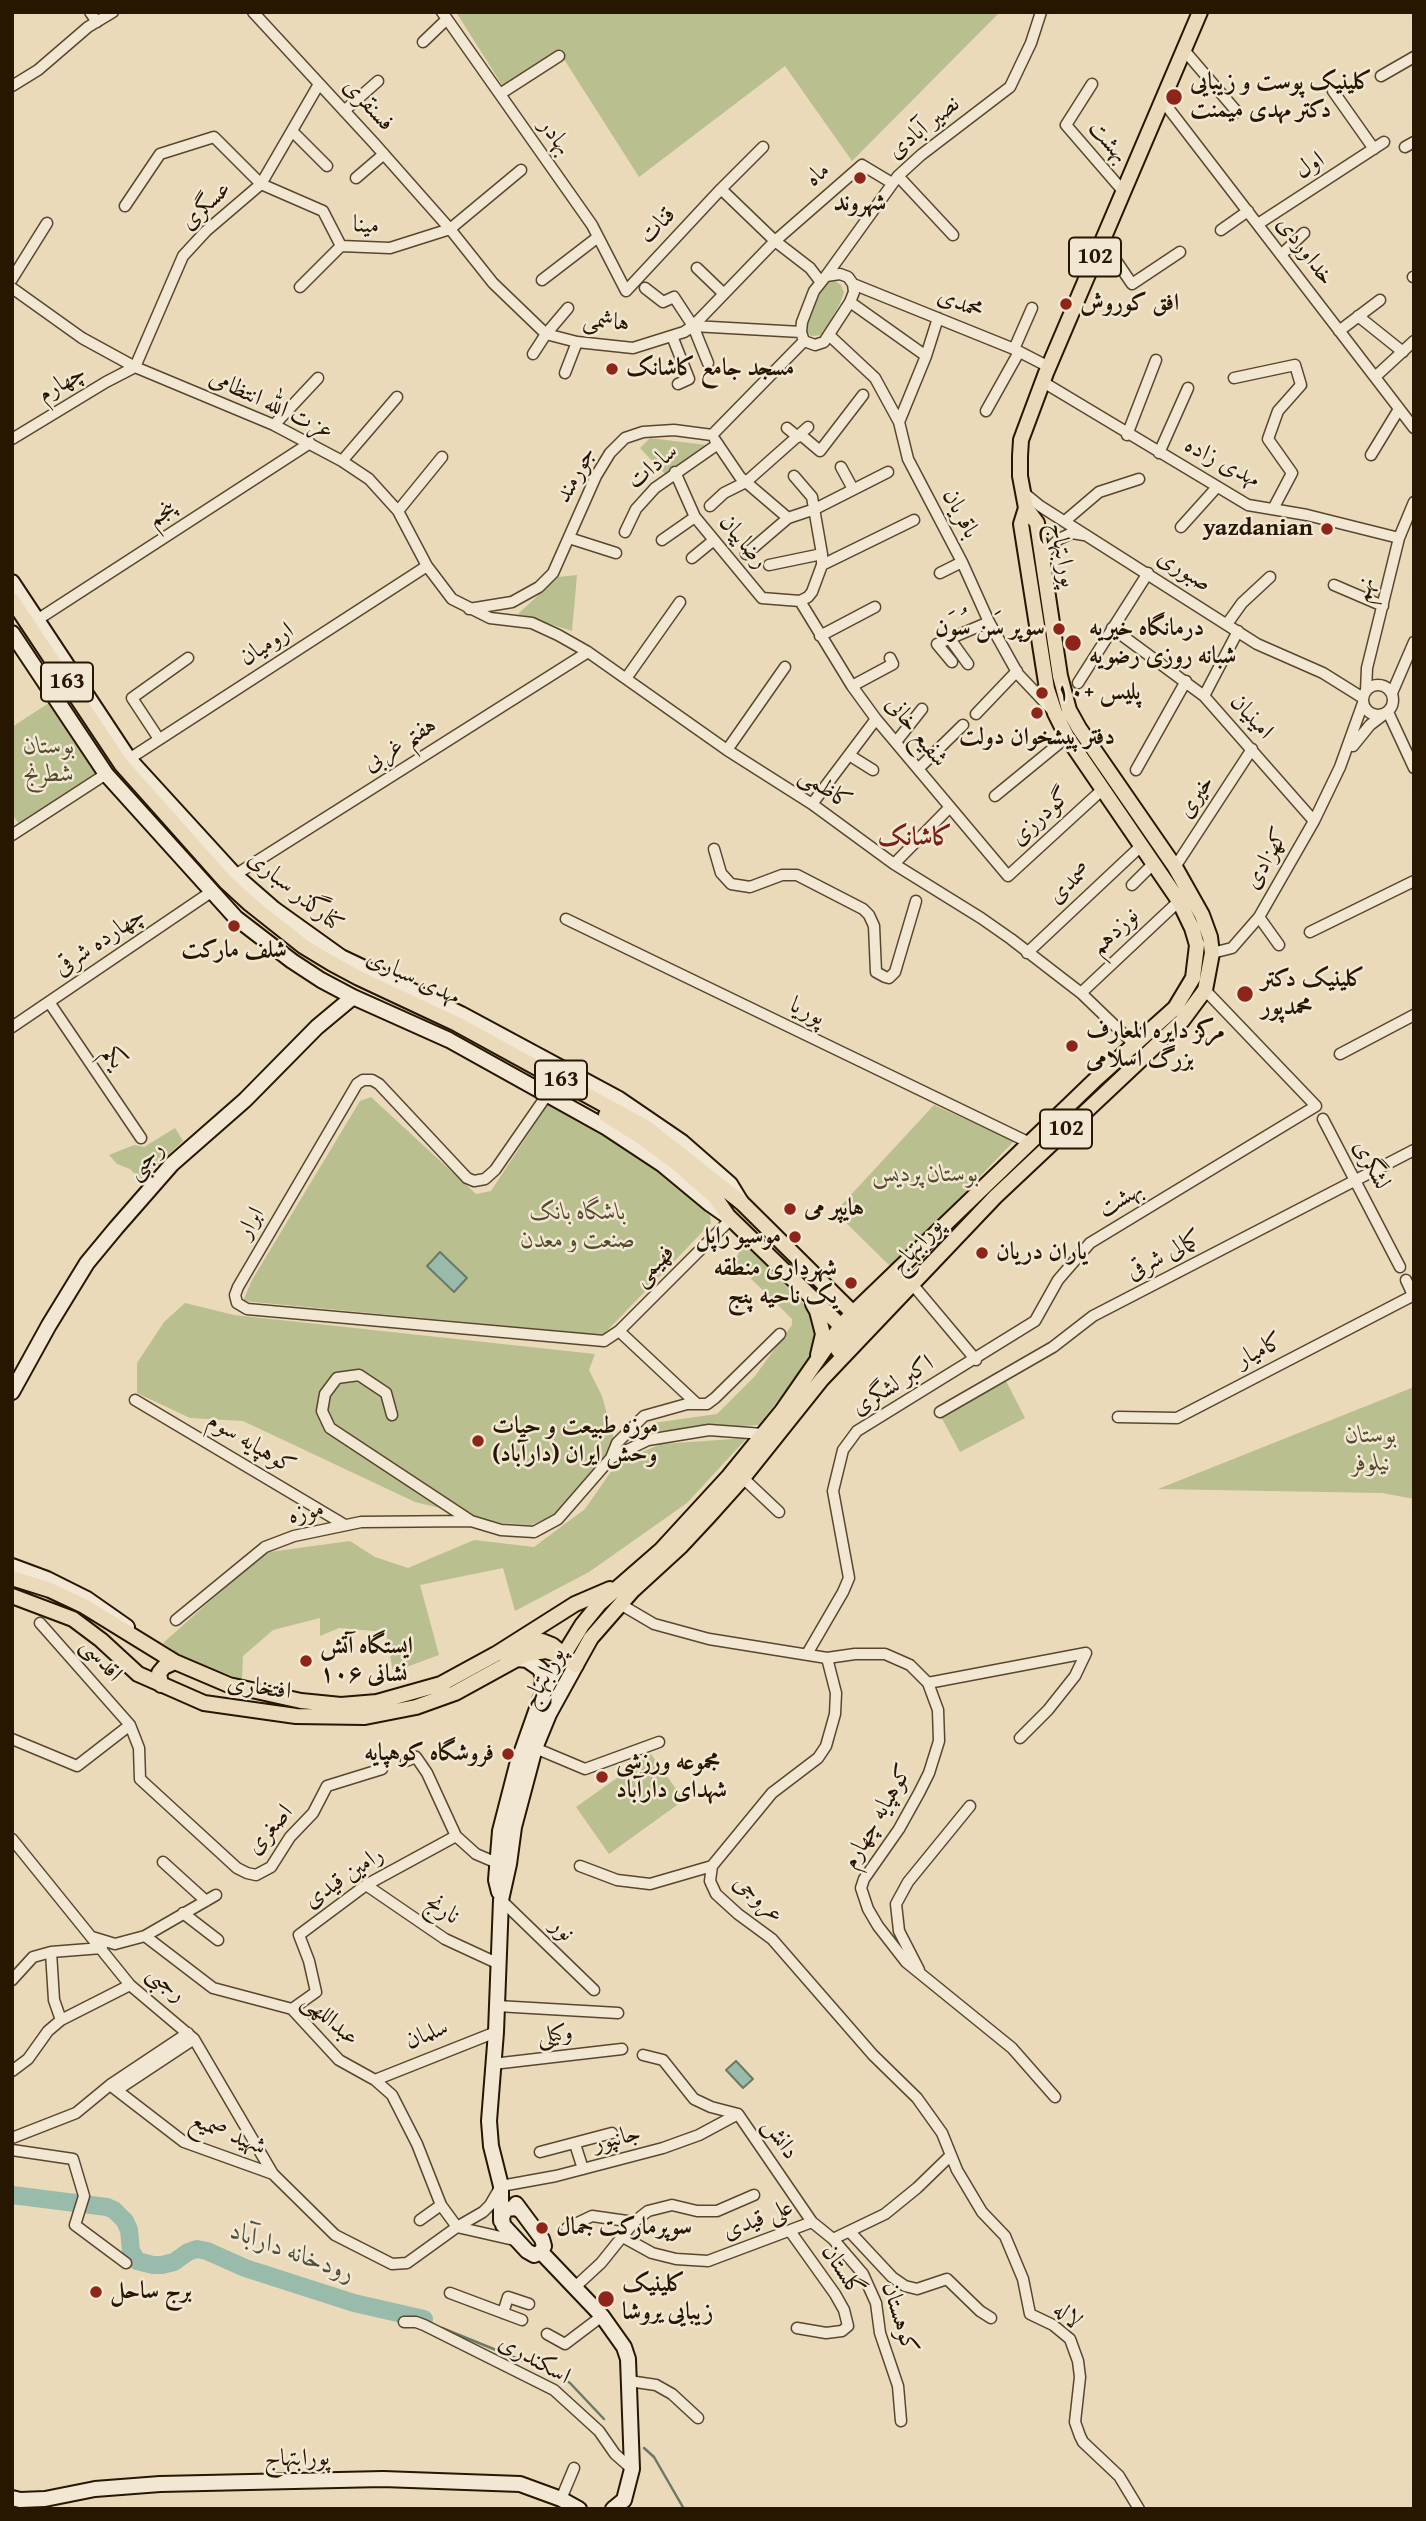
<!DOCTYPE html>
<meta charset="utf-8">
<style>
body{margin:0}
#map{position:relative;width:1426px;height:2521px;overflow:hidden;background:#eadab9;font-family:"Gentium Book Plus",serif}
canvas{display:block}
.frame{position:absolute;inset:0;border:14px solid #271600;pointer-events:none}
</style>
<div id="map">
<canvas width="1426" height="2521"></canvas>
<div class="frame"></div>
</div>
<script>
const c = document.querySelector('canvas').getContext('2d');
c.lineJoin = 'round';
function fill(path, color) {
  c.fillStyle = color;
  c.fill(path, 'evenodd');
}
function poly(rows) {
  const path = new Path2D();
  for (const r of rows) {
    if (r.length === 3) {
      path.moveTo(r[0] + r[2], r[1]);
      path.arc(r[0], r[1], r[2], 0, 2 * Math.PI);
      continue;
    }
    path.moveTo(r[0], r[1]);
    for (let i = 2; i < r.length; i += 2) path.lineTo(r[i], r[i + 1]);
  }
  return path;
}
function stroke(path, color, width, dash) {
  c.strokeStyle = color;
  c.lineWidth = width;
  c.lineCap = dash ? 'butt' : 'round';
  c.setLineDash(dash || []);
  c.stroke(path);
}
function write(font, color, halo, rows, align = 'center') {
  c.font = font + ' "Gentium Book Plus",Amiri,serif';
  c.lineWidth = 5;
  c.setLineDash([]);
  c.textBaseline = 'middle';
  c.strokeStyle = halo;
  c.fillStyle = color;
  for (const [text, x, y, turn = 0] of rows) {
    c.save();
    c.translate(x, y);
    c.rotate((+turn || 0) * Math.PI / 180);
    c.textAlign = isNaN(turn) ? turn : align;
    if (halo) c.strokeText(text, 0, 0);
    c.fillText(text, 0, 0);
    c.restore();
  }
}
fill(poly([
 [456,12,1000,12,852,161,785,66,639,177,560,53,504,88],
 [835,281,841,285,844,293,840,303,823,335,811,336,807,332,806,326,816,300,827,282],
 [650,438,706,445,665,474,640,448],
 [577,575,572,631,518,614,558,577],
 [52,701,99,771,19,824,12,814,12,727],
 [371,1097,476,1194,491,1191,550,1101,627,1146,710,1215,711,1223,603,1335,243,1301,252,1280,360,1101],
 [934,1105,1014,1141,892,1268,835,1212],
 [175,1128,183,1141,141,1180,130,1169,117,1164,109,1155,134,1145,144,1147],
 [744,1243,806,1306,819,1326,811,1357,759,1425,657,1431,631,1441,629,1437,653,1423,717,1414,755,1376,792,1325,792,1319,734,1262],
 [185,1303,234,1315,595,1354,589,1370,602,1396,614,1439,605,1456,554,1515,531,1525,502,1523,415,1502,243,1421,190,1418,137,1393,137,1363,164,1322],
 [1006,1381,1025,1418,960,1452,940,1415],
 [1414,1387,1414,1499,1382,1493,1158,1489],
 [747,1438,687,1503,589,1572,515,1611,503,1568,420,1585,439,1655,393,1672,386,1632,339,1628,320,1636,320,1618,273,1630,243,1656,242,1680,182,1656,163,1643,246,1569,269,1552,350,1541,375,1557,408,1568,474,1540,534,1547,585,1509,617,1463,661,1444],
 [651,1754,684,1800,609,1854,576,1807]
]), '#b9bf8e');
const water = poly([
 [440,1252,467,1278,454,1292,427,1266,440,1252],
 [736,2061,753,2079,743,2088,726,2070,736,2061]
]);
fill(water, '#98bbac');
stroke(water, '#6b7967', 2);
stroke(poly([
 [442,2328,560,2376,570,2383,604,2419],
 [644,2448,654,2457,684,2509]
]), '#6b7967', 2.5);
stroke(poly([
 [12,2195,107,2207,114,2210,125,2221,129,2230,131,2251,137,2261,153,2265,162,2265,174,2262,188,2252,197,2249,207,2251,245,2268,354,2303,424,2319]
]), '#98bbac', 18);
const street = poly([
 [90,12,97,22],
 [253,12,373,142,450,229,493,283,546,334,577,342,633,348,684,332,693,326,801,332],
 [442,12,592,225,626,291,721,189,775,241,810,268,820,281],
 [423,42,447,19],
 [1184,50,1237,112],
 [1381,76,1414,57],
 [1092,84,1066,125,1123,191],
 [12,86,38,70,88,27,113,12],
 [1333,91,1374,149],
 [500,94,559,56],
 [1162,100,1414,428],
 [344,111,378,81],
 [292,131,327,166],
 [1405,147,1414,142],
 [898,176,953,235],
 [356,178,384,154],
 [721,189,763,147],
 [125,206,160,154,214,137,261,184,323,211,341,246,390,248,450,229,521,170],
 [1258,224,1384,142],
 [1221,230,1248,211],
 [1102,240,1132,284,1180,252],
 [1281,255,1304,233],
 [697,268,723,293],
 [840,274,848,277,853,284,854,292,850,302,824,342,815,345,804,341,801,332,802,322,814,291,826,276,840,274],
 [826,276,898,176,921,155,1010,87,1031,43,1041,12],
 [1413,277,1414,277],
 [12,279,47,223],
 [542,280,598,237],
 [853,284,1014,349,1049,367],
 [300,287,341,246],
 [12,288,82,338,135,367,274,425,342,461,369,479,398,511,427,566,452,599,490,618,532,623,558,635,588,652,727,750,812,804,894,864,981,918,1011,939,1081,993,1135,1045],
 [645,288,663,302,674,297,693,326,708,363],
 [850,302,926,356],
 [1358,316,1403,352],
 [693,326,775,241,862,165,892,183],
 [1339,331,1380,300],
 [672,336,689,379,678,384],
 [830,336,875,378,899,422,908,459,962,562,989,622,1018,674,1052,710],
 [1014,349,1032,308],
 [533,354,546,334,568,308],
 [565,373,577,342],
 [1375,377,1414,341],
 [1234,378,1295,365,1301,385,1278,411,1268,439,1292,473,1273,509],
 [1043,382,1248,505,1307,515,1399,538],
 [986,411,1019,352],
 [899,422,926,356,938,318],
 [274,425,318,378],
 [787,428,798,437],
 [801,435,820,451,863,395],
 [1127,435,1156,360],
 [12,439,106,382,135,367,183,256,206,231,261,184,319,84],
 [715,440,740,477,788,518],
 [1159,453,1188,388],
 [1371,455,1399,409],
 [342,461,397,397],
 [841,467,853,489],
 [675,472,695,517,762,598,800,601,852,686,876,719,1008,876,1103,789],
 [794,476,812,497,822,554,822,565,812,592,808,597,800,601],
 [1023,492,1040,506,1257,644,1323,673,1363,698],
 [710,506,724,493,746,482,808,427],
 [398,511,442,457],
 [1065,521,1099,492,1139,479],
 [1181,527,1217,487],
 [625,532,636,509,655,488,718,444],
 [569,538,616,553],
 [662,540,695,517],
 [746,554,788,518,815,509,888,472],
 [692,558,714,540],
 [1042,561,1047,551,1059,539,1072,533,1084,535],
 [769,565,822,554],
 [822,565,914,520],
 [940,573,962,562],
 [1334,585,1383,606],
 [469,609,512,602,539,587,553,573,596,476,610,453,625,438,643,432,674,430,712,435,804,341],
 [37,620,310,443],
 [1227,624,1242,603,1270,577],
 [1112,628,1204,696,1314,821],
 [820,636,875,607],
 [950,639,968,664],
 [952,662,937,644,989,622],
 [627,677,680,602],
 [1078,683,1148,573],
 [1378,700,15],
 [852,686,893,664,890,658],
 [1366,691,1367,668,1399,538,1414,502],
 [1392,693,1414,642],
 [1204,696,1238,631],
 [1388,712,1414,768],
 [976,714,1017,671],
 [159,739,132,698,188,658],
 [896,742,922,709],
 [1353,746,1370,725,1383,715],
 [727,750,785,667],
 [849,755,873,770],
 [129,759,427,566],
 [918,769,963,725],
 [1136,770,1186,681],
 [995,796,1067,737],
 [812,804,876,719],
 [12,835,106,774],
 [714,849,721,873,731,884,750,887,782,875,797,875,863,909,869,915,874,926,876,972,885,977,889,978,895,972,916,901],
 [894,864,950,807],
 [1175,867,1252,749],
 [235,875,588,652],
 [1132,885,1154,863],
 [1259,917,1279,945],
 [566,919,1030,1143],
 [1310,932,1414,881],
 [1027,953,1142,845],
 [1212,953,1232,948,1259,917,1314,821,1340,767,1363,703],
 [1081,993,1179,901],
 [49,1002,141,1138],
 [12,1027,211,892],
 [1340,1054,1414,1015],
 [547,1095,495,1170,485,1179,474,1181,467,1178,379,1084,372,1080,363,1080,357,1084,238,1287,235,1295,237,1303,247,1309,604,1341,619,1331,731,1219],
 [1323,1119,1400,1267],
 [1406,1280,1413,1295],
 [913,1285,976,1360],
 [619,1331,697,1404],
 [135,1400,345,1525],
 [940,1412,1053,1347,1093,1316,1414,1150],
 [392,1415,386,1393,359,1375,337,1378,325,1394,322,1411,330,1428,471,1521,501,1530,534,1532,558,1519,611,1458,648,1440,709,1430,763,1434],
 [1118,1417,1177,1418,1414,1295],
 [611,1458,617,1443,644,1416,687,1404,707,1404,715,1398,780,1334],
 [743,1478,779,1512],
 [620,1604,654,1624,709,1639,827,1658,855,1654,885,1654,910,1665,928,1683,938,1710,939,1741,929,1773,919,1793,899,1829,864,1879,861,1888,868,1909,878,1926,906,1962,1012,2048,1055,2097],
 [176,1620,265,1547,294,1536,361,1522,471,1521],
 [40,1623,130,1725],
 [807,1654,843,1592,849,1578,833,1491,843,1450,857,1431,1035,1321,1058,1280,1090,1243,1316,1106,1205,990],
 [827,1658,836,1693,835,1714,826,1746,818,1758,772,1793,712,1866,710,1881,716,1894,738,1914,772,1939,873,2055,917,2098,942,2133,957,2170,982,2212,1005,2236,1023,2279,1030,2314,1053,2325,1070,2339,1078,2361,1080,2377,1075,2422,1080,2436,1083,2442,1119,2476,1139,2509],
 [928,1683,1086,1653,1075,1676,1048,1710,1020,1738],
 [12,1739,77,1766,130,1725,139,1748,140,1779,237,1868,247,1873,256,1875,271,1867,290,1837,313,1813,327,1786,382,1769],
 [535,1748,585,1769,659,1742],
 [406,1761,416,1757,427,1773,456,1836,476,1854,497,1863],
 [12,1839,130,1985,194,2039,273,2174],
 [163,1862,206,1901],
 [580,1866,617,1880,650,1884,712,1866],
 [366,1885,445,1939,499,1964],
 [501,1900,594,1990],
 [183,1913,218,1940],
 [145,1936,213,1988,292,2009,339,2060,375,2080,392,2095,417,2144,441,2205,457,2227],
 [92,1937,115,1944,145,1936,216,1895],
 [51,1952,54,2000,61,2020],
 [919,1970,899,1931,896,1904,908,1882,970,1806],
 [12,1980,33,1957,51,1952,102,1948],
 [497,2006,618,2013],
 [292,2009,316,1992,309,1961,299,1935,366,1885,456,1836],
 [643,2055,663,2060,694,2099,711,2107,738,2114],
 [493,2064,622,2049],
 [12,2071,28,2059,48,2031,61,2020,130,1985],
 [375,2080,496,2032],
 [110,2085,184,2142,273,2174,335,2235,392,2264,407,2263,457,2227,483,2212,490,2205,501,2186,556,2176,663,2148,699,2135,738,2114],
 [117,2090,194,2039],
 [738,2114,812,2222],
 [12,2138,76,2113,110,2085,188,2033],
 [575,2144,583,2169],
 [12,2150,73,2159,84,2196,75,2225,126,2263],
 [540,2152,612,2133],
 [420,2220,441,2205],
 [457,2227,514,2240],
 [567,2228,592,2216,634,2222],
 [790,2231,835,2294,844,2310,848,2326,842,2331,826,2333,797,2328],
 [850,2232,892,2277,905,2286,917,2289,947,2279,980,2311,991,2318],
 [623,2237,652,2253,676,2259,708,2261,812,2222,833,2239,885,2214,917,2188,950,2156],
 [833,2239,863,2274,876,2303,880,2333,898,2386,901,2421],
 [575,2287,601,2263,634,2222,648,2211,672,2205,697,2211,717,2211,754,2195],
 [450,2293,522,2320],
 [503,2313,508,2297,529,2304],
 [404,2322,416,2322,424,2325,554,2390,599,2431,615,2454,632,2469],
 [547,2334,565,2344,602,2316],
 [629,2381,656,2385,672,2394,698,2418],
 [561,2499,574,2468]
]);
const secondary = poly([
 [12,582,129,759,235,875,274,909,341,957,461,1014,619,1099,682,1142,730,1184,741,1202],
 [12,633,106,774,236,918,292,961,321,980,353,997,449,1040,607,1128,663,1165,710,1204,727,1216],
 [12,1392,49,1325,87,1263,116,1228,172,1164,245,1100,317,1027,353,997],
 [12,1566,47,1579,87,1599,127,1627],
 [518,1659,527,1660,540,1669,543,1677,542,1690],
 [499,1892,496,1880,500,1831,517,1765,540,1700,563,1656],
 [516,2204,542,2239,544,2246,541,2252],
 [521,2211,516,2208,506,2209,502,2217,503,2225,527,2251,534,2255,541,2252],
 [501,2221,501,2186,491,2146,489,2121,496,2032,501,1900,509,1864,514,1827,535,1748,549,1714,576,1665],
 [541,2252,602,2316,624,2347,628,2359,632,2469,624,2500,613,2509],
 [12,2498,20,2500,45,2499,95,2489,160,2484,383,2479,520,2484,561,2499,579,2509]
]);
const primary = poly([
 [12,600,121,764,226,882,250,904,303,946,331,963,359,978,457,1024,647,1128,742,1203,853,1313,857,1327],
 [606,1115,641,1137,675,1162,715,1197,728,1216,841,1326],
 [813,1304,817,1311,823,1334,818,1355],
 [838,1350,857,1327,901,1284],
 [12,1578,50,1590,84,1606,175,1662,229,1685,301,1701,341,1705,377,1702,441,1684,496,1654,575,1604,610,1589],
 [12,1596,73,1619,101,1640,138,1674,204,1703,296,1716,365,1717,416,1707,455,1693,526,1654,546,1651,559,1655],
 [496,1654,532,1641,542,1641,552,1645,576,1665,591,1638,633,1590,681,1546,709,1516,743,1478,822,1379,995,1197,1182,1021,1205,990,1212,953,1210,937,1202,915,1175,867,1079,728,1069,710,1060,676,1037,523,1026,508,1020,476,1020,456,1021,440,1046,373,1200,12],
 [563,1656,582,1625,599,1604,661,1550,729,1476,782,1411,841,1326,853,1313,1097,1078,1175,1008,1193,978,1197,945,1192,928,1179,901,1067,737,1055,713,1047,689,1021,524,1026,508],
 [161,1685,159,1673,164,1667,175,1662]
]);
stroke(street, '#58472e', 13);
stroke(secondary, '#271600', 18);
stroke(primary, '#271600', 18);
stroke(street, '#f1e7d2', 10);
stroke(secondary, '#f1e7d2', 14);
stroke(primary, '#eadab9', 14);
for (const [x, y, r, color] of [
 [1174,97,9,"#8f2418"],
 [860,178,7,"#8f2418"],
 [1066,304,7,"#8f2418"],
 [612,369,7,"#8f2418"],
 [1327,529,7,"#8f2418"],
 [1059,629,7,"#8f2418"],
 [1073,643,9,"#8f2418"],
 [1042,693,7,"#8f2418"],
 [1037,713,7,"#8f2418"],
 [234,926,7,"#8f2418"],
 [1245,994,9,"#8f2418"],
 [1072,1046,7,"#8f2418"],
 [790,1209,7,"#8f2418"],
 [795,1237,7,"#8f2418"],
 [982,1253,7,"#8f2418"],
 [851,1283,7,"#8f2418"],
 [478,1441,7,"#8f2418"],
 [306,1661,7,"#8f2418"],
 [508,1754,7,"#8f2418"],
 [602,1777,7,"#8f2418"],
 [542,2228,7,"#8f2418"],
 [96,2292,7,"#8f2418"],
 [606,2299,9,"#8f2418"]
]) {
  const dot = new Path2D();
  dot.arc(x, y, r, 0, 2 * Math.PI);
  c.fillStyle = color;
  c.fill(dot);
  stroke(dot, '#f1e7d2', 2.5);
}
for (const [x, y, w] of [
 [1095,257,52],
 [67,682,52],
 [561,1080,52],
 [1066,1129,52]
]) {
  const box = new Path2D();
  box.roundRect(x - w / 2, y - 19.5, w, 39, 5);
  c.fillStyle = '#f1e7d2';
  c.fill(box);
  stroke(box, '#271600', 2);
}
write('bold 23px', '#271600', null, [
 ["102",1095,257],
 ["163",67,682],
 ["163",561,1080],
 ["102",1066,1129]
]);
write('bold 24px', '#271600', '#f1e7d2', [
 ["کلینیک پوست و زیبایی",1190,83],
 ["دکتر مهدی میمنت",1190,111],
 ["شهروند",860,204,"center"],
 ["افق کوروش",1080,304],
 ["مسجد جامع کاشانک",626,369],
 ["yazdanian",1313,529,"right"],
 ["سوپر سَن سُوَن",1045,629,"right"],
 ["درمانگاه خیریه",1089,629],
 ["شبانه روزی رضویه",1089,657],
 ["پلیس +۱۰",1056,693],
 ["دفتر پیشخوان دولت",1037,738,"center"],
 ["شلف مارکت",234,951,"center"],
 ["کلینیک دکتر",1261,980],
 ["محمدپور",1261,1008],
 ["مرکز دایره المعارف",1086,1032],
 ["بزرگ اسلامی",1086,1060],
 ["هایپر می",804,1209],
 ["موسیو راپل",781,1237,"right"],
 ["یاران دریان",996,1253],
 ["شهرداری منطقه",837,1269,"right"],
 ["یک ناحیه پنج",837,1297,"right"],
 ["موزه طبیعت و حیات",492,1427],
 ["وحش ایران (دارآباد)",492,1455],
 ["ایستگاه آتش",320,1647],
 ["نشانی ۱۰۶",320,1675],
 ["فروشگاه کوهپایه",494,1754,"right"],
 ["مجموعه ورزشی",616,1763],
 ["شهدای دارآباد",616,1791],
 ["سوپرمارکت جمال",556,2228],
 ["کلینیک",622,2285],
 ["زیبایی یروشا",622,2313],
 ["برج ساحل",110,2292]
], 'left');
write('24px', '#271600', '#f1e7d2', [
 ["فسنقری",368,105,47],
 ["نصیر آبادی",924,128,-39],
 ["بهادر",555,137,55],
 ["بهشت",1108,142,49],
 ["اول",1310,166,-33],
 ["ماه",818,175,-41],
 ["عسگری",206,206,-43],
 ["مینا",366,226,4],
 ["قنات",658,226,-47],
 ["خداوردی",1305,251,53],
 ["محمدی",960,304,22],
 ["هاشمی",606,322,6],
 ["چهارم",62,384,-31],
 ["عزت الله انتظامی",271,405,25],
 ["مهدی زاده",1222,463,28],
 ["سادات",653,467,-40],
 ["جورمند",576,475,-62],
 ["پنجم",162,514,-33],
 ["باقریان",960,514,62],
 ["رضاییان",743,542,50],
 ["پورابتهاج",1062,555,79],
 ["صبوری",1184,571,32],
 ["نهم",1365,590,-76],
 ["ارومیان",267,645,-33],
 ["امینیان",1251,717,48],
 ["شفیع خانی",916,732,51],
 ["هفتم غربی",400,745,-32],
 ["کاظمی",825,789,34],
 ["خیری",1196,797,-57],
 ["گودرزی",1041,817,-43],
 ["کهزادی",1267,859,-60],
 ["صمدی",1070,883,-43],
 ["کنارگذر سباری",295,892,39],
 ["نوزدهم",1115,932,-44],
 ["چهارده شرقی",100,942,-34],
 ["مهدی سباری",413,978,25],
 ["پوریا",807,1012,26],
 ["یکم",113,1058,56],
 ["رجبی",146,1161,-46],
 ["لشگری",1371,1165,62],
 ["بهشت",1121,1200,-31],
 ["ابرار",251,1223,-60],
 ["پورابتهاج",917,1246,-48],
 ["کمالی شرقی",1164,1256,-27],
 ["فهیمی",654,1266,-45],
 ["کامیار",1260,1351,-27],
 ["اکبر لشگری",893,1386,-32],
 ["کوهپایه سوم",251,1444,31],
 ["موزه",306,1513,-14],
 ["اقدسی",101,1660,49],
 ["پورابتهاج",544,1678,-62],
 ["افتخاری",259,1688,8],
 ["کوهپایه چهارم",878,1817,-60],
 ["اصغری",270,1830,-49],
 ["رامین قیدی",344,1878,-34],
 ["عروجی",758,1899,42],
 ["نارنج",442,1910,32],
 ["نور",562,1930,44],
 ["رجبی",166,1984,41],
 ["عبداللهی",330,2020,41],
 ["سلمان",427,2035,-22],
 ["وکیلی",555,2035,-6],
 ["شهید صمیع",228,2134,22],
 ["جانپور",617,2139,-14],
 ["دانش",780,2139,56],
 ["علی قیدی",758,2220,-21],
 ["گلستان",842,2271,57],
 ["لاله",1067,2316,41],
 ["کوهستان",899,2318,73],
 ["اسکندری",534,2360,29],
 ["پورابتهاج",297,2459,-1]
]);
write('italic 24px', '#53492b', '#f1e7d2', [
 ["بوستان",49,747],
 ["شطرنج",49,775],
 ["بوستان پردیس",925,1175],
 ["باشگاه بانک",578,1213],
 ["صنعت و معدن",578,1241],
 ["بوستان",1371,1436],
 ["نیلوفر",1371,1464]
]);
write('bold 26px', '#7a1f14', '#f1e7d2', [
 ["کاشانک",915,838]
]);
write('italic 26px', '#4f503c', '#f1e7d2', [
 ["رودخانه دارآباد",292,2253,20]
]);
</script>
